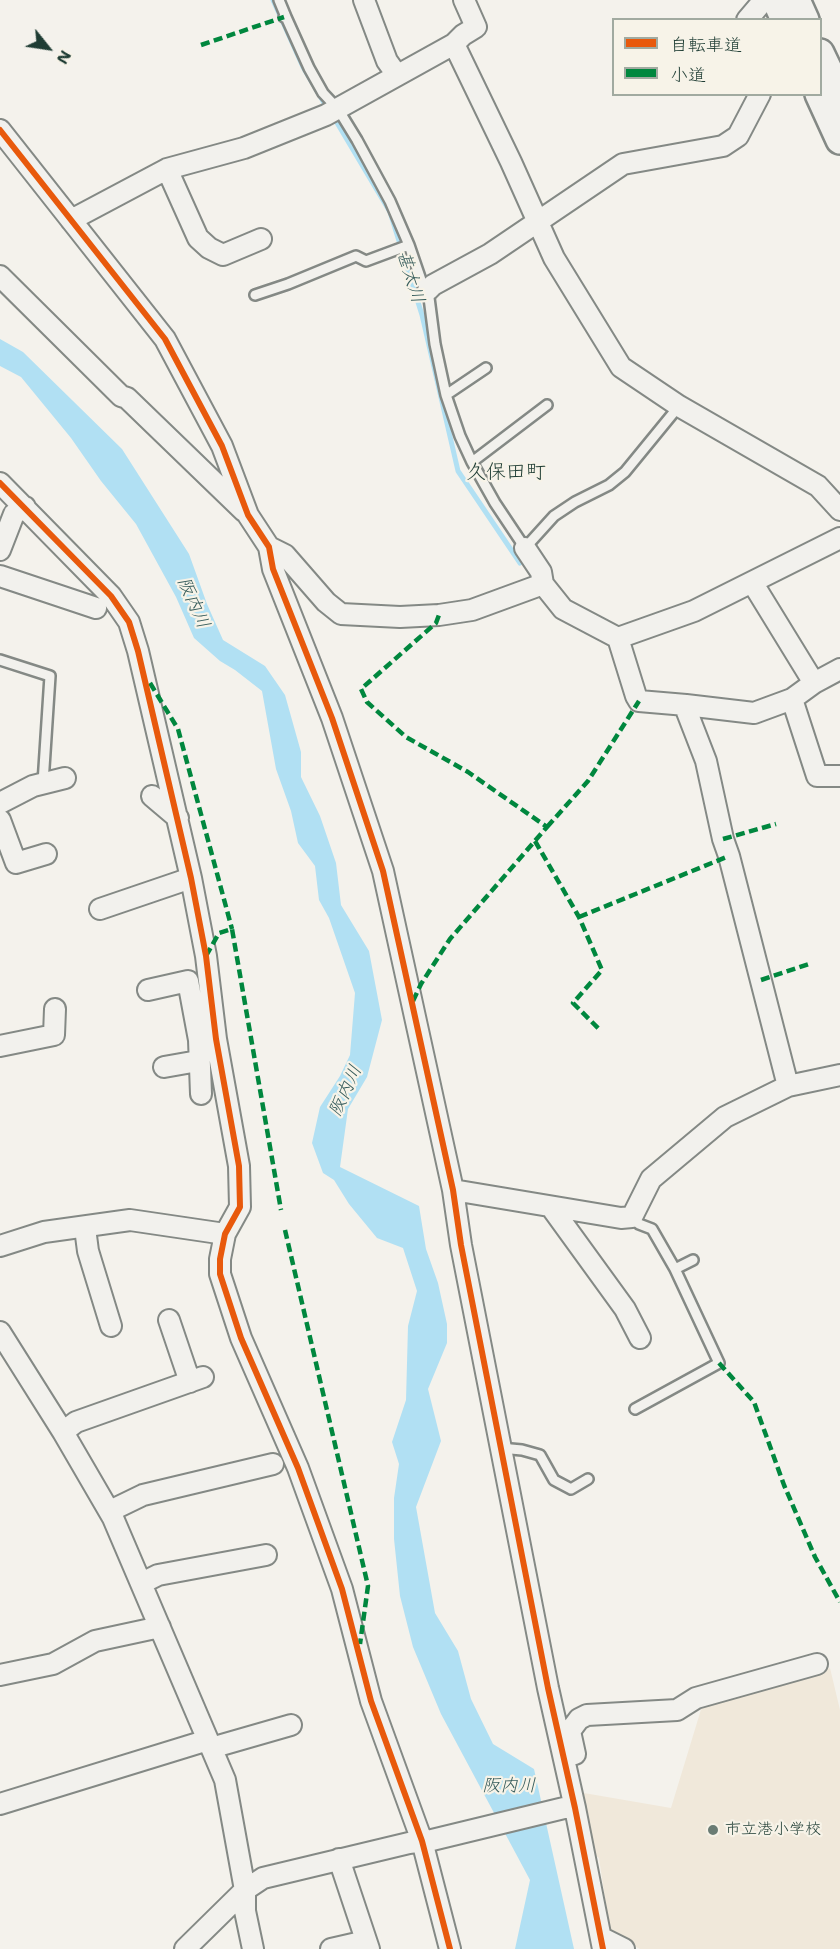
<!DOCTYPE html>
<meta charset="utf-8">
<style>
body{margin:0}
#map{position:relative;width:840px;height:1949px;overflow:hidden;background:#f4f2ec;font-family:"Shantell Sans","Klee One",sans-serif}
canvas{display:block}
.legend{position:absolute;left:612px;top:18px;width:210px;height:78px;box-sizing:border-box;background:#f7f3e8;border:2px solid #a1aaa0;margin:0;padding:8px 10px;list-style:none;font-size:18px;color:#1f3d34}
.legend li{display:flex;align-items:center;gap:12px;height:30px}
.legend b{width:30px;border:2px solid #a1aaa0}
.north{position:absolute;left:18px;top:18px;width:60px;height:60px;-webkit-text-stroke:4px #f7f3e8;paint-order:stroke;rotate:120deg;font-size:16px;font-weight:700;line-height:24px;text-align:center;color:#1f3d34}
.north::after{content:'';display:block;margin:auto;width:21px;height:27px;background:#1f3d34;clip-path:polygon(50% 0,100% 100%,50% 72%,0 100%)}
</style>
<div id="map">
<canvas width="840" height="1949"></canvas>
<ul class="legend">
<li><b style="height:8px;background:#e8590c"></b>自転車道</li>
<li><b style="height:8px;background:#00873e"></b>小道</li>
</ul>
<div class="north">N</div>
</div>
<script>
const c = document.querySelector('canvas').getContext('2d');
c.lineJoin = 'round';
function fill(path, color) {
  c.fillStyle = color;
  c.fill(path, 'evenodd');
}
function poly(rows) {
  const path = new Path2D();
  for (const r of rows) {
    path.moveTo(r[0], r[1]);
    for (let i = 2; i < r.length; i += 2) path.lineTo(r[i], r[i + 1]);
  }
  return path;
}
function stroke(path, color, width, dash) {
  c.strokeStyle = color;
  c.lineWidth = width;
  c.lineCap = dash ? 'butt' : 'round';
  c.setLineDash(dash || []);
  c.stroke(path);
}
function write(font, color, halo, rows, align = 'center') {
  c.font = font + ' "Shantell Sans","Klee One",sans-serif';
  c.lineWidth = 4.5;
  c.setLineDash([]);
  c.textBaseline = 'middle';
  c.strokeStyle = halo;
  c.fillStyle = color;
  for (const [text, x, y, turn = 0] of rows) {
    c.save();
    c.translate(x, y);
    c.rotate((+turn || 0) * Math.PI / 180);
    c.textAlign = isNaN(turn) ? turn : align;
    if (halo) c.strokeText(text, 0, 0);
    c.fillText(text, 0, 0);
    c.restore();
  }
}
fill(poly([
 [830,1668,840,1710,840,1949,640,1949,610,1933,599,1858,592,1853,578,1792,671,1808,703,1703]
]), '#f0e8da');
fill(poly([
 [0,339,23,352,122,449,189,554,207,604,223,640,265,666,285,695,301,752,301,777,320,816,336,863,341,905,369,951,382,1020,367,1077,348,1109,340,1167,419,1206,426,1249,438,1283,447,1324,447,1343,428,1389,441,1441,416,1507,435,1613,458,1651,471,1699,493,1744,534,1769,574,1949,515,1949,530,1880,441,1714,413,1647,400,1596,394,1539,394,1498,399,1464,392,1442,406,1400,408,1326,417,1291,403,1248,377,1238,349,1204,334,1180,323,1173,312,1143,320,1107,340,1076,350,1055,355,993,329,918,319,900,315,866,298,843,291,811,276,769,262,691,235,670,220,661,194,638,176,597,136,524,101,481,71,438,21,377,0,366]
]), '#b1e0f3');
stroke(poly([
 [273,0,303,67,327,108],
 [333,116,390,212,422,315,458,471,520,563]
]), '#b1e0f3', 5);
const lane = poly([
 [279,0,286,17,284,17],
 [409,245,422,283,428,290,435,344,446,395,486,368],
 [255,295,288,284,356,256,366,261,409,245,390,201,357,140,338,109,323,93,309,68,286,17],
 [446,395,460,436,472,462,547,405],
 [472,462,495,503,525,548,554,516,575,502,609,485,625,472,679,406],
 [0,660,50,676,43,783],
 [632,1217,639,1224,652,1229,675,1269,719,1363,635,1409],
 [675,1269,693,1260],
 [500,1448,522,1450,540,1455,554,1480,571,1489,588,1479]
]);
const street = poly([
 [364,0,387,61,397,75],
 [747,20,764,0],
 [454,44,511,162,554,258,621,367,679,406,818,486,840,510],
 [0,130,165,339,222,446,248,515,269,547,273,569,332,718,383,871,453,1190,461,1245,548,1688,575,1808,603,1949],
 [167,169,198,238,209,248,223,255,261,239],
 [71,220,167,169,244,148,326,115,454,44,463,35,476,27,464,0],
 [0,276,121,396,127,398,244,511],
 [428,290,433,285,490,254,623,164,723,146,738,136,760,94],
 [0,483,111,596,129,622,138,651,191,878,206,956,216,1039,239,1166,240,1207,225,1234,220,1259,220,1274,241,1338,298,1468,342,1589,371,1701,422,1841,450,1949],
 [269,547,285,555,326,602,341,614,400,617,439,615,472,610,543,584,563,609,618,638,694,611,840,538],
 [525,548,541,572,543,584],
 [0,550,14,514,25,507],
 [0,576,96,608],
 [752,582,814,683,792,699,817,776,840,776],
 [618,638,636,696,639,701,686,705,687,712,706,761,723,839,729,856,788,1086],
 [814,683,840,669],
 [686,705,754,713,792,699],
 [152,796,178,818],
 [0,803,33,786,65,778],
 [0,820,16,863,46,854],
 [100,909,191,878],
 [148,990,188,981,199,1040,201,1094],
 [0,1046,54,1035,55,1009],
 [164,1067,198,1061],
 [453,1190,621,1218,632,1217,651,1179,725,1117,788,1086,840,1075],
 [551,1207,625,1309,640,1338],
 [85,1228,88,1251,111,1326],
 [0,1246,44,1232,130,1220,225,1234],
 [169,1320,190,1382],
 [0,1332,63,1432,113,1518,225,1780,245,1890,245,1911,253,1949],
 [63,1432,76,1422,203,1377],
 [110,1511,143,1495,273,1464],
 [142,1583,158,1575,266,1555],
 [0,1675,53,1664,95,1641,160,1627],
 [211,1748,291,1725],
 [575,1754,570,1731,579,1719,587,1715,677,1710,696,1698,817,1664],
 [0,1804,208,1740],
 [339,1859,369,1949],
 [602,1938,624,1949],
 [185,1949,245,1890,263,1878,409,1843,432,1840,564,1808,575,1808],
 [331,1949,366,1941]
]);
const secondary = poly([
 [776,0,785,20],
 [796,0,805,20],
 [820,53,840,95],
 [819,94,840,140]
]);
stroke(lane, '#848985', 14);
stroke(street, '#848985', 24);
stroke(secondary, '#848985', 32);
stroke(lane, '#f2f1ed', 9);
stroke(street, '#f2f1ed', 20);
stroke(secondary, '#f2f1ed', 27);
stroke(poly([
 [201,45,284,17],
 [150,683,178,729,232,929],
 [547,827,588,781,639,701],
 [723,839,776,824],
 [535,841,579,917,602,970,573,1003,601,1031],
 [579,917,729,856],
 [206,956,219,933,232,929,281,1210],
 [761,980,809,964],
 [413,1001,421,984,450,939,547,827,468,772,406,737,367,702,361,689,436,623,439,615],
 [285,1230,368,1586,360,1644],
 [719,1363,754,1402,784,1485,815,1557,840,1602]
]), '#00873e', 4.5, [9, 4.5]);
stroke(poly([
 [0,130,165,339,222,446,248,515,269,547,273,569,332,718,383,871,453,1190,461,1245,548,1688,575,1808,603,1949],
 [0,483,111,596,129,622,138,651,191,878,206,956,216,1039,239,1166,240,1207,225,1234,220,1259,220,1274,241,1338,298,1468,342,1589,371,1701,422,1841,450,1949]
]), '#e8590c', 6);
for (const [x, y, r, color] of [
 [713,1830,6,"#6a7c74"]
]) {
  const dot = new Path2D();
  dot.arc(x, y, r, 0, 2 * Math.PI);
  c.fillStyle = color;
  c.fill(dot);
  stroke(dot, '#f7f3e8', 2);
}
write('16px', '#1f3d34', '#f7f3e8', [
 ["市立港小学校",725,1830]
], 'left');
write('italic 18px', '#365c5b', '#f7f3e8', [
 ["甚太川",410,277,73],
 ["阪内川",193,603,66],
 ["阪内川",346,1091,-65],
 ["阪内川",509,1786]
]);
write('20px', '#1f3d34', '#f7f3e8', [
 ["久保田町",506,473]
]);
</script>
